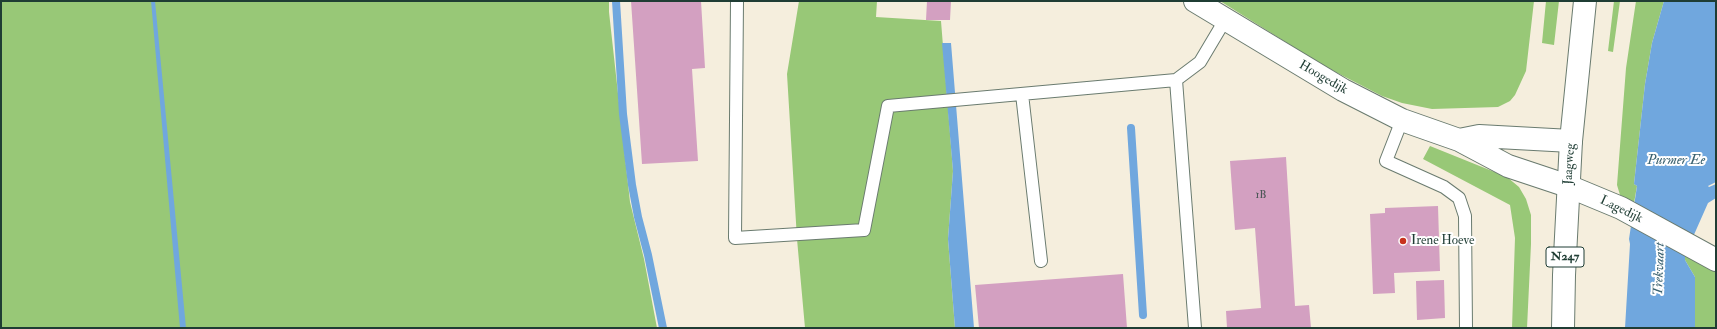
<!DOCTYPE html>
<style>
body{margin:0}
#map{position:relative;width:1717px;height:329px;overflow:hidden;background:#f5eedd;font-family:"IM FELL Double Pica",serif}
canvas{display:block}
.frame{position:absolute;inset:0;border:2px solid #1f3d34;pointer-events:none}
</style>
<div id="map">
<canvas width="1717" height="329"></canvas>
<div class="frame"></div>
</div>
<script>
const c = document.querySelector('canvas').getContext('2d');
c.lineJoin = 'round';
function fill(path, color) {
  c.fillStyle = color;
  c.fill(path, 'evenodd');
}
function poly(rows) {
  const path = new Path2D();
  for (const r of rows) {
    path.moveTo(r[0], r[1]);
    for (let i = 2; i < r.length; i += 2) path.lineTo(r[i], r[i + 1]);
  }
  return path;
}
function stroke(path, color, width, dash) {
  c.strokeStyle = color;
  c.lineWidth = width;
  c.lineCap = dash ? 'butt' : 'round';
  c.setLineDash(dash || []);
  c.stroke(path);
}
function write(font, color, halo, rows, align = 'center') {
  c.font = font + ' "IM FELL Double Pica",serif';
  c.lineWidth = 4;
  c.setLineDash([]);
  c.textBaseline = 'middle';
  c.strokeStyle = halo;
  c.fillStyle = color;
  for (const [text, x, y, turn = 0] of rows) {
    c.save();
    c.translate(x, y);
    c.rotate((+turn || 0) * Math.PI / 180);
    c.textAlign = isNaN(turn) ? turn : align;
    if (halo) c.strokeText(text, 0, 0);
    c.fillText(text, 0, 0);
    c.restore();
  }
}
fill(poly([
 [1,1,609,1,609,12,630,202,644,259,657,328,1,328],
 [799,1,877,1,876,17,941,21,953,171,948,239,955,328,805,328,797,239,787,74],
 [1220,1,1534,1,1526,71,1515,95,1510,101,1498,107,1432,109,1402,103,1382,96,1324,66],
 [1546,1,1559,1,1554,45,1542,43],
 [1614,1,1620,1,1613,52,1608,51],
 [1636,1,1664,1,1652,43,1645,84,1634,184,1637,186,1634,203,1620,195,1617,185,1626,68],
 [1430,146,1507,177,1519,187,1526,199,1531,215,1531,244,1527,328,1512,328,1515,238,1510,205,1423,159],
 [1685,254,1716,271,1716,328,1695,328,1695,277,1685,260]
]), '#98c877');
fill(poly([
 [151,1,155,1,186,328,180,328],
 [1664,1,1716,1,1716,182,1708,186,1709,187,1716,184,1716,198,1708,203,1685,255,1685,260,1695,277,1695,328,1625,328,1630,244,1629,239,1637,186,1634,184,1645,84,1652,43],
 [942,43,951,43,974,328,955,328,948,239,953,171]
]), '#70a7de');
stroke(poly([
 [616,1,623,114,632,185,638,217,648,255,663,328],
 [1131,128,1143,315]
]), '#70a7de', 8);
fill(poly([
 [631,1,701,1,705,68,692,69,698,161,642,164],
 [927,1,951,1,950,20,926,20],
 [1286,157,1295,306,1309,305,1311,328,1227,328,1226,311,1261,308,1255,228,1235,230,1230,161],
 [1438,206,1440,271,1394,273,1395,293,1373,294,1370,214,1385,213,1385,208],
 [1123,274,1127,328,979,328,975,285],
 [1444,280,1445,318,1417,320,1416,281]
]), '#d3a0c1');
const service = poly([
 [737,1,735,238,864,230,888,106,1176,80],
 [1022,94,1041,261],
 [1402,120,1386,161,1444,187,1459,198,1465,216,1466,328],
 [1195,328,1176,80,1200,62,1225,20]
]);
const minor = poly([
 [1568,186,1621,208,1716,260]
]);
const tertiary = poly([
 [1195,1,1343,90,1402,120,1459,140,1508,166,1568,186],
 [1459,140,1479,136,1571,141]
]);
const primary = poly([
 [1563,328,1564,275,1571,141,1585,1]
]);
stroke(service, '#6a7b6f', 14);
stroke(minor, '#6a7b6f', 24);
stroke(tertiary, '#6a7b6f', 24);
stroke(primary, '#6a7b6f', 24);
stroke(service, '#fff', 12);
stroke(minor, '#fff', 22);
stroke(tertiary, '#fff', 22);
stroke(primary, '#fff', 22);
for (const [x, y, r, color] of [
 [1403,241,4,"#c8321e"]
]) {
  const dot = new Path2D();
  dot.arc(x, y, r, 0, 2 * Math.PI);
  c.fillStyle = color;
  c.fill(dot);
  stroke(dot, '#fff', 1.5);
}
write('11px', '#4c5657', null, [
 ["1B",1261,196]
]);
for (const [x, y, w] of [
 [1565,257,38]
]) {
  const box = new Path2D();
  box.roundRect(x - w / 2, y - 10, w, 20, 3);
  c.fillStyle = '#fff';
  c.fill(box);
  stroke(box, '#1f3d34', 1);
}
write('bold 12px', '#1f3d34', null, [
 ["N247",1565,257]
]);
write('13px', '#1f3d34', '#fff', [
 ["Hoogedijk",1323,78,30],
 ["Jaagweg",1570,164,-86],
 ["Lagedijk",1621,210,26]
]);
write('13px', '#1f3d34', '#fff', [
 ["Irene Hoeve",1411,241]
], 'left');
write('italic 14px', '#3b6270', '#fff', [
 ["Purmer Ee",1676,161],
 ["Trekvaart",1660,269,-88]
]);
</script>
